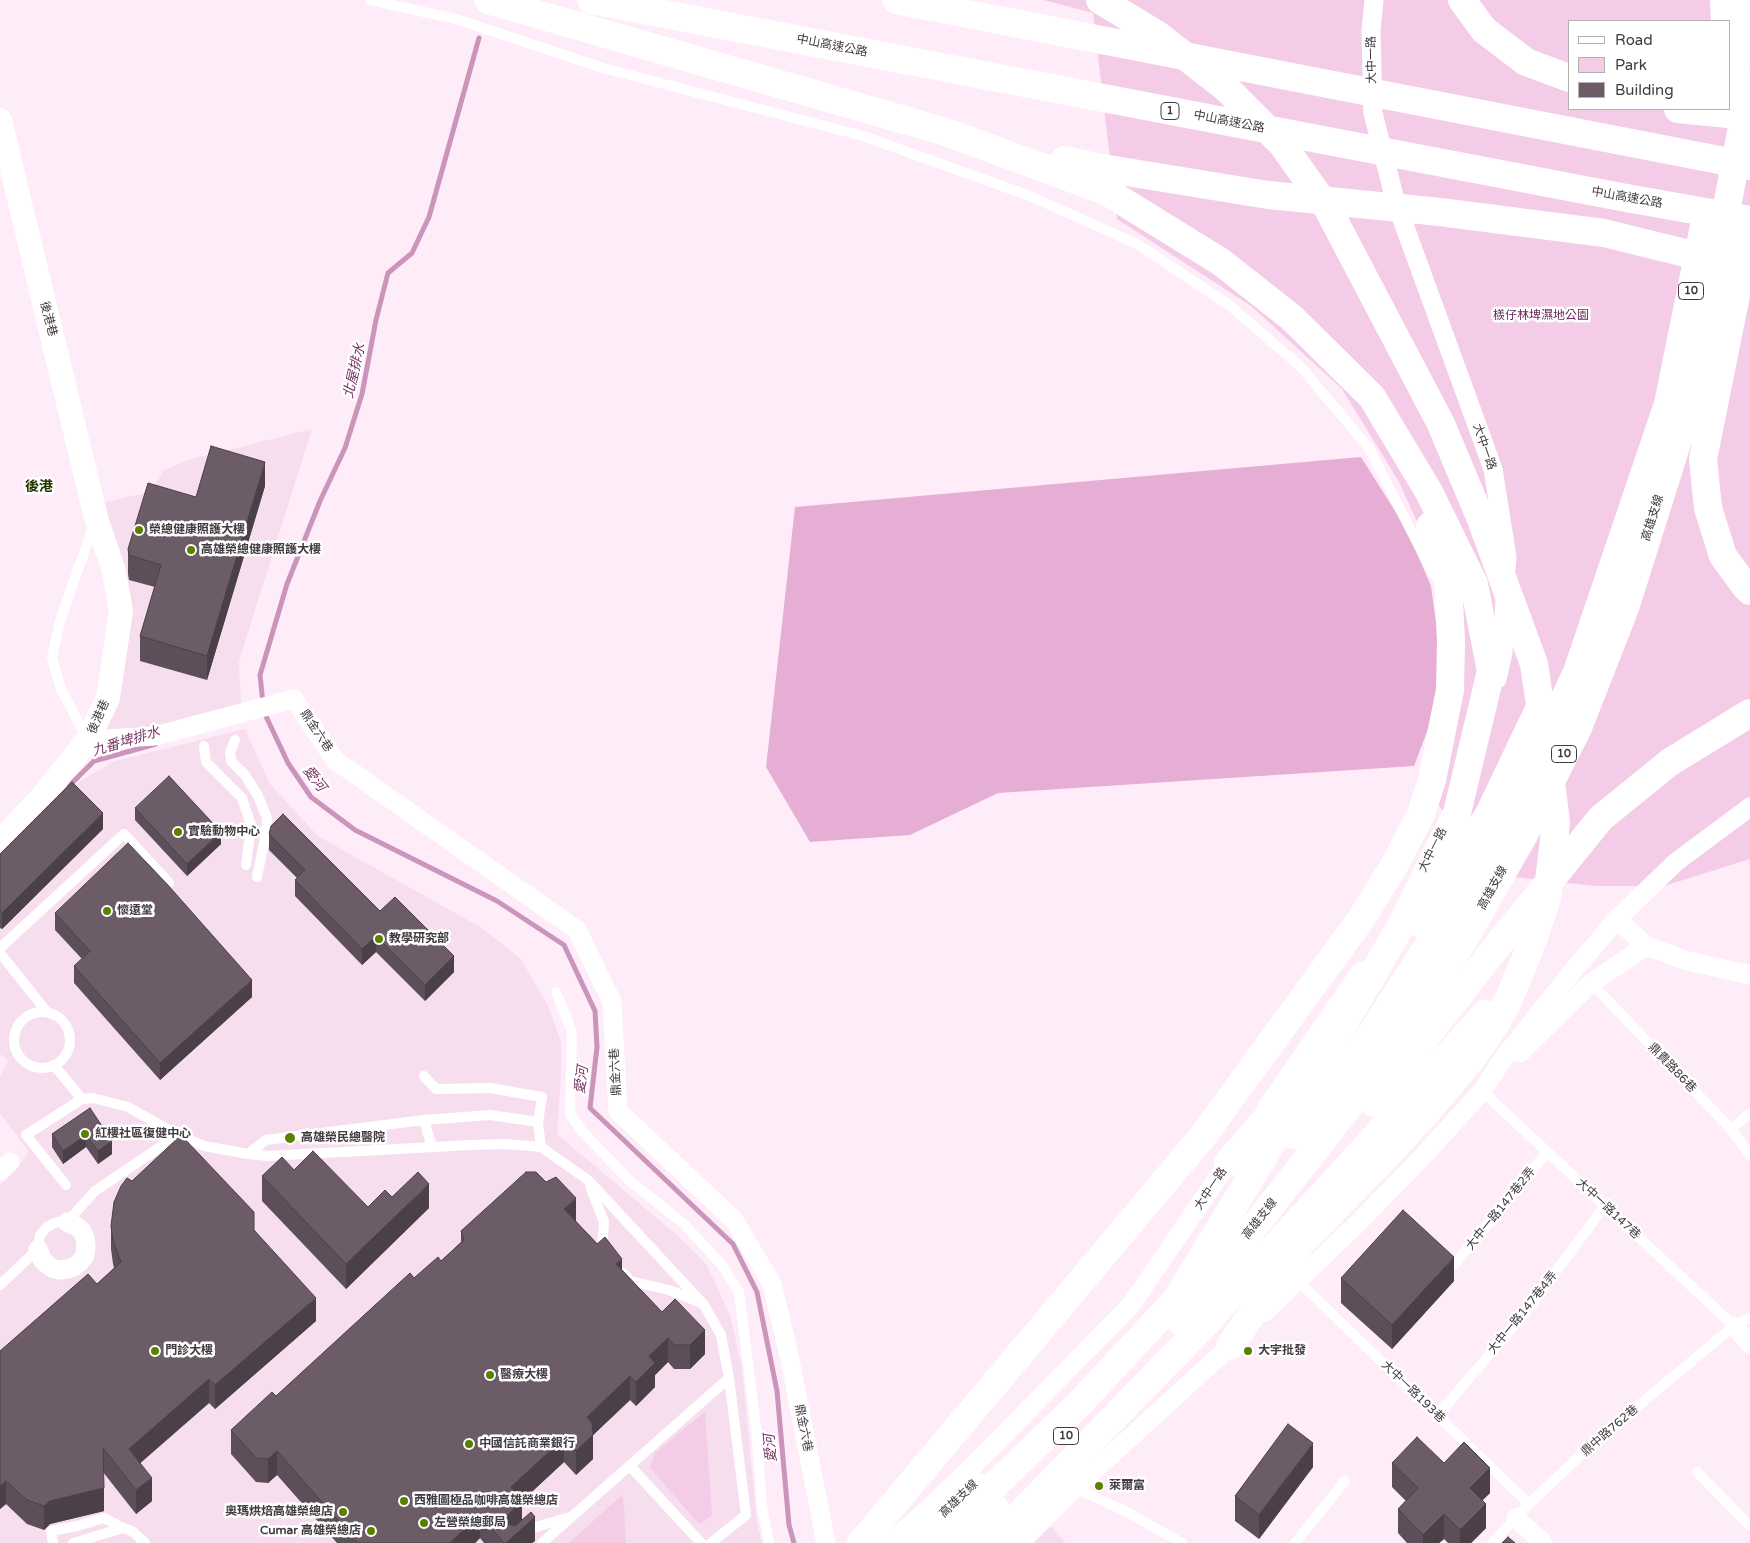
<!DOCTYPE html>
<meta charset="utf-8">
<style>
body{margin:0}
#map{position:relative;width:1750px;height:1543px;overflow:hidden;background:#ffecf9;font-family:"Varela Round",sans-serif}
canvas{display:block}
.legend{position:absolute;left:1568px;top:20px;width:162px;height:90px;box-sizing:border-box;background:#fff;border:1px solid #b3b0b2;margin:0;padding:6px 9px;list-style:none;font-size:15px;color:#413a3f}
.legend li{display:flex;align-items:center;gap:10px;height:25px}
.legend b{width:25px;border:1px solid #b3b0b2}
</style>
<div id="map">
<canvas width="1750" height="1543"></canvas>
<ul class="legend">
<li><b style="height:6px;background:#fff"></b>Road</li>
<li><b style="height:14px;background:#f4cce8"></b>Park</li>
<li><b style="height:14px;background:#6c5c67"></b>Building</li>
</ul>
</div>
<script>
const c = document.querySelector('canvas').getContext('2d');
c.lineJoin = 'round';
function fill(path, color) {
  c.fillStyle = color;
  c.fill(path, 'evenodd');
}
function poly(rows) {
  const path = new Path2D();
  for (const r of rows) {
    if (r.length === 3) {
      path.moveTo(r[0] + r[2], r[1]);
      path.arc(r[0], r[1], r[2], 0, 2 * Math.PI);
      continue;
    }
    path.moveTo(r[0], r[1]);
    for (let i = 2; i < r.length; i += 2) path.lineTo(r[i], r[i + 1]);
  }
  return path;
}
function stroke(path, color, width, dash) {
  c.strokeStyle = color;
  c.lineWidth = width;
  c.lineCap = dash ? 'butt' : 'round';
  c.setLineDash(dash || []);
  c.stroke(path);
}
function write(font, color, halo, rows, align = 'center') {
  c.font = font + ' "Varela Round","Noto Sans TC",sans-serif';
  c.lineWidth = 5;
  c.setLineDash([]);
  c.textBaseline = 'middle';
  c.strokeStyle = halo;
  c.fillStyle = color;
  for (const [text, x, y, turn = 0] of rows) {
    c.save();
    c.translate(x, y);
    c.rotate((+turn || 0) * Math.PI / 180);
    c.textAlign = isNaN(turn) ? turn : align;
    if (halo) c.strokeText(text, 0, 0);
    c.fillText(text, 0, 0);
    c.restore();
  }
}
fill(poly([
 [312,429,239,661,241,706,152,728,103,731,122,683,129,614,105,502,151,492,164,470,188,460],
 [245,729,270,784,318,836,482,928,521,959,549,1008,561,1042,561,1077,557,1134,677,1235,707,1265,731,1318,742,1368,757,1522,762,1543,0,1543,0,1185,14,1172,29,1151,0,1114,0,1076,8,1061,0,1054,0,863,80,781,115,761],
 [1051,1526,1066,1543,1034,1543]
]), '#f7deef');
fill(poly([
 [1043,0,1750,0,1750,859,1664,886,1595,886,1514,877,1463,840,1433,797,1452,600,1399,482,1342,389,1251,306,1117,219,1093,13],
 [1569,21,1729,21,1729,109,1569,109],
 [705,1412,712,1515,699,1524,650,1468,655,1453],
 [623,1494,626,1543,569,1543]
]), '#f4cce8');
fill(poly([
 [1361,457,1407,530,1431,586,1439,644,1438,702,1414,766,998,793,910,835,810,842,766,767,795,507]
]), '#e6add5');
stroke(poly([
 [263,703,260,675,287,584,320,501,345,448,362,394,376,320,388,273,412,253,429,217,479,38],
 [264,712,288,763,311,797,355,830,497,901,564,945,595,1011,597,1047,590,1108,733,1244,757,1292,777,1391,789,1525,794,1543],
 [69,786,94,761,156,744]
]), '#cb94bb', 5);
stroke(poly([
 [370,0,456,19,603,68,863,136,1030,196,1139,245,1229,305,1300,366,1369,448,1433,574],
 [86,737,61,689,52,658,60,621,94,524],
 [235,740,230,753,231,761,245,775,258,796,267,818,266,833,257,877],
 [204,746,206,762,242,798,251,825,246,865],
 [0,948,124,834,169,883],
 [0,953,47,1012],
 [1591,983,1731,1129,1750,1155],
 [556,992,572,1032,570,1114,582,1131,630,1181,684,1224,721,1264,739,1292,756,1428,762,1506,769,1543],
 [42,1040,28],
 [54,1065,82,1099],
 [424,1076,436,1089,490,1088,542,1097,538,1122,541,1147],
 [1482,1091,1734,1326],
 [424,1120,432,1147],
 [1731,1129,1750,1113],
 [248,1154,266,1140,424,1120,490,1115,538,1122],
 [66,1185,26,1135,82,1099,93,1098,128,1107,178,1135,204,1146,248,1154,268,1156,471,1145,505,1144,541,1147,588,1180,704,1305,721,1335,729,1378,542,1543],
 [590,1186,604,1222,602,1247,604,1250],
 [1454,1265,1547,1152],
 [623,1273,630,1281,669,1290,699,1302],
 [1297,1280,1529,1504],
 [0,1285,38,1249,40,1235,47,1227,57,1222,67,1222,95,1191,178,1135],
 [1437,1416,1529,1308,1604,1207],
 [630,1466,701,1543],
 [1697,1472,1750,1526],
 [1075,1488,1125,1511,1182,1543],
 [53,1543,51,1531,77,1526,104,1518,123,1528],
 [73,1543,123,1528,132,1531,145,1543],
 [513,1543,526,1530,570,1517],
 [711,1543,746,1515,729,1378],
 [1295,1543,1345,1481],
 [1492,1543,1529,1504,1596,1441,1734,1326,1750,1318]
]), '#fff', 10);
stroke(poly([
 [1374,0,1371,30,1373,113,1395,200,1493,469,1507,557,1506,570],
 [1497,679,1503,653,1505,597],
 [88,740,155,736,294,699,335,760,577,930,612,1002,618,1111,734,1220,772,1284,790,1360,826,1543],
 [1617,919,1646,946,1688,961,1750,975],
 [1520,1053,1591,983,1646,946],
 [1266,1109,1361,971],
 [0,1171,10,1162],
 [38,1249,43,1261,52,1268,59,1270,67,1269,74,1267,80,1262,85,1255,86,1246,85,1238,82,1231,76,1226,67,1222],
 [1265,1312,1358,1223,1424,1155,1482,1091,1503,1059,1568,977,1617,919,1676,862,1750,807],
 [1734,1326,1750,1344],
 [1516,1518,1543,1543],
 [890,1543,929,1508,971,1468,1131,1305,1234,1154],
 [935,1543,965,1514],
 [1019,1543,1075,1488,1238,1339]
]), '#fff', 19);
stroke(poly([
 [0,120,96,518,114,571,121,611,108,698,88,740,43,796,0,841]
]), '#fff', 24);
stroke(poly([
 [488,0,946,132,1106,191,1221,262,1292,318,1372,397,1429,492,1474,584,1491,671,1457,813,1401,926,1313,1076,1176,1300,1080,1403,965,1514],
 [591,0,1621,197,1750,220],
 [896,0,1750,166],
 [1100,0,1158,35,1227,89,1282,144,1328,209,1441,424,1480,517,1534,664,1549,765,1556,823,1547,898,1532,943,1508,1001,1495,1025,1473,1057,1426,1113,1380,1163,1302,1242,1230,1346],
 [1462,0,1484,30,1526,62,1569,78],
 [1724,0,1725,21],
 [1729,103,1746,13,1747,0],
 [1678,109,1749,116],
 [1064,160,1096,167,1268,195,1440,212,1604,233,1750,269],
 [1750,226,1703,459,1708,508,1723,556,1745,586,1750,591],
 [1419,923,1489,814,1541,705],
 [1374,1103,1505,936,1601,818,1670,762,1750,713],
 [1294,1135,1355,1059,1506,825,1577,672,1668,404,1705,221],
 [1228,1163,1282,1101],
 [1180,1321,1375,1073,1463,941,1525,833,1578,728,1625,608,1690,402,1750,85],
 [861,1543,1203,1136,1361,919,1394,866,1421,814,1432,780,1450,690,1451,641,1448,582,1430,526],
 [913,1543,974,1485],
 [959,1543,995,1508],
 [992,1543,1202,1327,1368,1145,1485,1014]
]), '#fff', 28);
fill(poly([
 [265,486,207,680,140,661,140,636,155,587,129,580,128,574,128,549,196,497],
 [135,808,221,844,187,876,135,820],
 [103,829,2,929,0,928,0,854],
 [269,834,380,911,454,972,425,1001,376,952,362,965,295,896,295,880,297,878,269,850],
 [55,913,252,997,160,1080,74,983,74,966,82,959,55,930],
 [90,1108,112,1154,98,1164,86,1147,63,1164,52,1147,52,1134],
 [294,1170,368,1207,392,1197,429,1208,346,1289,262,1201,262,1176],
 [132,1181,254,1230,316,1321,215,1409,209,1403,140,1463,152,1501,136,1514,103,1472,104,1511,50,1524,44,1530,27,1524,6,1504,0,1509,0,1351,97,1284,114,1268,113,1264,111,1249,111,1226],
 [576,1221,662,1312,705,1354,690,1369,674,1369,668,1362,655,1375,655,1387,636,1406,630,1400,593,1435,593,1459,576,1475,564,1462,522,1501,522,1520,535,1541,532,1543,484,1543,480,1538,475,1543,337,1543,277,1475,268,1483,256,1482,231,1454,231,1430,276,1396,414,1278,441,1261,461,1242,461,1231],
 [1341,1278,1454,1281,1392,1349,1341,1303],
 [1392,1463,1444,1463,1490,1493,1482,1500,1486,1528,1471,1543,1448,1543,1444,1539,1439,1543,1407,1543,1398,1533,1398,1509,1406,1501,1392,1487],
 [1313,1467,1259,1539,1235,1521,1235,1496]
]), '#5d4f59');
fill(poly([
 [265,462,265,486,207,680,207,656],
 [103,813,103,829,2,929,2,913],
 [221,832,221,844,187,876,187,864],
 [376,936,376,952,362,965,362,949],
 [454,956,454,972,425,1001,425,985],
 [252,980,252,997,160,1080,160,1063],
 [86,1135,86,1147,63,1164,63,1151],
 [112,1141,112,1154,98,1164,98,1151],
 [429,1184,429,1208,346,1289,346,1264],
 [576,1198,576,1222,564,1209],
 [1454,1257,1454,1281,1392,1349,1392,1325],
 [622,1259,622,1282,616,1264],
 [316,1298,316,1321,215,1409,215,1385],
 [705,1330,705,1354,690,1369,690,1345],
 [668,1338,668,1362,655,1375,655,1387,636,1406,636,1382,649,1356],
 [630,1376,630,1400,589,1439,593,1435,593,1459,576,1475,576,1451,587,1417],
 [209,1379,209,1403,129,1473,129,1449],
 [564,1438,564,1462,511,1511,511,1487],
 [1313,1443,1313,1467,1259,1539,1259,1515],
 [277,1451,277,1475,268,1483,268,1459],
 [1490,1468,1490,1493,1470,1513,1470,1488],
 [152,1478,152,1501,136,1514,136,1490],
 [6,1481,6,1504,0,1509,0,1486],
 [104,1488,104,1511,50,1524,44,1530,44,1506,50,1501],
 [522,1501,522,1525,535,1517,535,1541,532,1543,506,1543,506,1520,508,1515],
 [1486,1504,1486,1528,1471,1543,1460,1543,1460,1530],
 [480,1514,480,1538,475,1543,450,1543],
 [1444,1514,1444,1539,1439,1543,1423,1543,1423,1535]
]), '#4c4048');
const building = poly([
 [211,446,265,462,207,656,140,636,161,565,129,555,128,549,148,483,196,497,211,446],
 [169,776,221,832,187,864,135,808,169,776],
 [72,782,103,813,2,913,0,911,0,854,72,782],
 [283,814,380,911,395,897,454,956,425,985,376,936,362,949,295,880,305,870,269,834,271,826,283,814],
 [128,843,167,884,252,980,160,1063,74,966,90,951,55,913,128,843],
 [90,1108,112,1141,98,1151,86,1135,63,1151,52,1134,90,1108],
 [181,1135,254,1212,254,1230,316,1298,215,1385,209,1379,129,1449,152,1478,136,1490,103,1448,104,1488,50,1501,44,1506,27,1500,6,1481,0,1486,0,1351,88,1274,97,1284,121,1262,113,1241,111,1226,114,1202,121,1186,127,1178,132,1181,181,1135],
 [313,1151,368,1207,385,1190,392,1197,418,1172,429,1184,346,1264,262,1176,282,1157,294,1170,313,1151],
 [526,1172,536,1172,546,1182,556,1177,576,1198,564,1209,597,1244,605,1237,622,1259,616,1264,662,1312,675,1299,705,1330,690,1345,674,1345,668,1338,649,1356,655,1363,636,1382,630,1376,587,1417,592,1423,593,1435,576,1451,564,1438,511,1487,522,1501,508,1515,506,1520,508,1524,515,1526,531,1512,535,1517,506,1543,504,1543,480,1514,450,1543,358,1543,277,1451,268,1459,256,1458,231,1430,272,1392,276,1396,410,1273,414,1278,438,1257,441,1261,464,1240,461,1231,526,1172],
 [1403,1210,1454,1257,1392,1325,1341,1278,1403,1210],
 [1288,1424,1313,1443,1259,1515,1235,1496,1288,1424],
 [1417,1437,1444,1463,1464,1442,1490,1468,1470,1488,1486,1504,1460,1530,1444,1514,1423,1535,1398,1509,1418,1488,1392,1463,1417,1437],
 [1508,1537,1515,1543,1502,1543,1508,1537]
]);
fill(building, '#6c5c67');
stroke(building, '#4c4048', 1);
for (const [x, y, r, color] of [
 [139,530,5,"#598000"],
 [191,550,5,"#598000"],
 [178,832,5,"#598000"],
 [107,911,5,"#598000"],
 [379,939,5,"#598000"],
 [85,1134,5,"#598000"],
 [290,1138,6,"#598000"],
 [155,1351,5,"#598000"],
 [1248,1351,5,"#598000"],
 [490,1375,5,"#598000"],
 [469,1444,5,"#598000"],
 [1099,1486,5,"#598000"],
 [404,1501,5,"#598000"],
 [343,1512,5,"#598000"],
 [424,1523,5,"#598000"],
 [371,1531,5,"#598000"]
]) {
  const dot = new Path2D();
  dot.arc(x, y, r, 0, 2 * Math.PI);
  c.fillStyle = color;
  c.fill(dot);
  stroke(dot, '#fff', 2);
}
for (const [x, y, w] of [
 [1170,111,18],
 [1691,291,25],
 [1564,754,25],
 [1066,1436,25]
]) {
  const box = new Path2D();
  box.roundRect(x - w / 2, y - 8.5, w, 17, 4);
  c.fillStyle = '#fff';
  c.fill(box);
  stroke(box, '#413a3f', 1);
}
write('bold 11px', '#413a3f', null, [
 ["1",1170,111],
 ["10",1691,291],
 ["10",1564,754],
 ["10",1066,1436]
]);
write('12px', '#413a3f', '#fff', [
 ["中山高速公路",832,46,11],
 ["大中一路",1372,60,-91],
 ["中山高速公路",1229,122,11],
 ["中山高速公路",1627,198,10],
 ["後港巷",48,319,76],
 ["大中一路",1484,447,71],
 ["高雄支線",1653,518,-73],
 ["後港巷",99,717,-66],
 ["鼎金六巷",316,731,56],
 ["大中一路",1433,850,-63],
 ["高雄支線",1493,888,-61],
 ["鼎貴路86巷",1672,1068,46],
 ["鼎金六巷",616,1072,-93],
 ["大中一路",1211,1189,-56],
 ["大中一路147巷2弄",1501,1209,-51],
 ["大中一路147巷",1608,1209,43],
 ["高雄支線",1260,1219,-52],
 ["大中一路147巷4弄",1523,1313,-51],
 ["大中一路193巷",1413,1392,44],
 ["鼎金六巷",803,1428,79],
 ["鼎中路762巷",1610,1431,-41],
 ["高雄支線",959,1499,-44]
]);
write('12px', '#69285a', '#fff', [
 ["檨仔林埤濕地公園",1541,316]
]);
write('bold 12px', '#413a3f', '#fff', [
 ["榮總健康照護大樓",149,530],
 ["高雄榮總健康照護大樓",201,550],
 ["實驗動物中心",188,832],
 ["懷遠堂",117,911],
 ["教學研究部",389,939],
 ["紅樓社區復健中心",95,1134],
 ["高雄榮民總醫院",301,1138],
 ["門診大樓",165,1351],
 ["大宇批發",1258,1351],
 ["醫療大樓",500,1375],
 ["中國信託商業銀行",479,1444],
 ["萊爾富",1109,1486],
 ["西雅圖極品咖啡高雄榮總店",414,1501],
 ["奧瑪烘焙高雄榮總店",333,1512,"right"],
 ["左營榮總郵局",434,1523],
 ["Cumar 高雄榮總店",361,1531,"right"]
], 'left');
write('italic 14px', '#783668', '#fff', [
 ["北屋排水",355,371,-77],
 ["九番埤排水",126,742,-17],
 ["愛河",314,779,52],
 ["愛河",582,1080,-83],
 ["愛河",771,1448,-95]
]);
write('bold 14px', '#223400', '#fff', [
 ["後港",39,487]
]);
</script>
